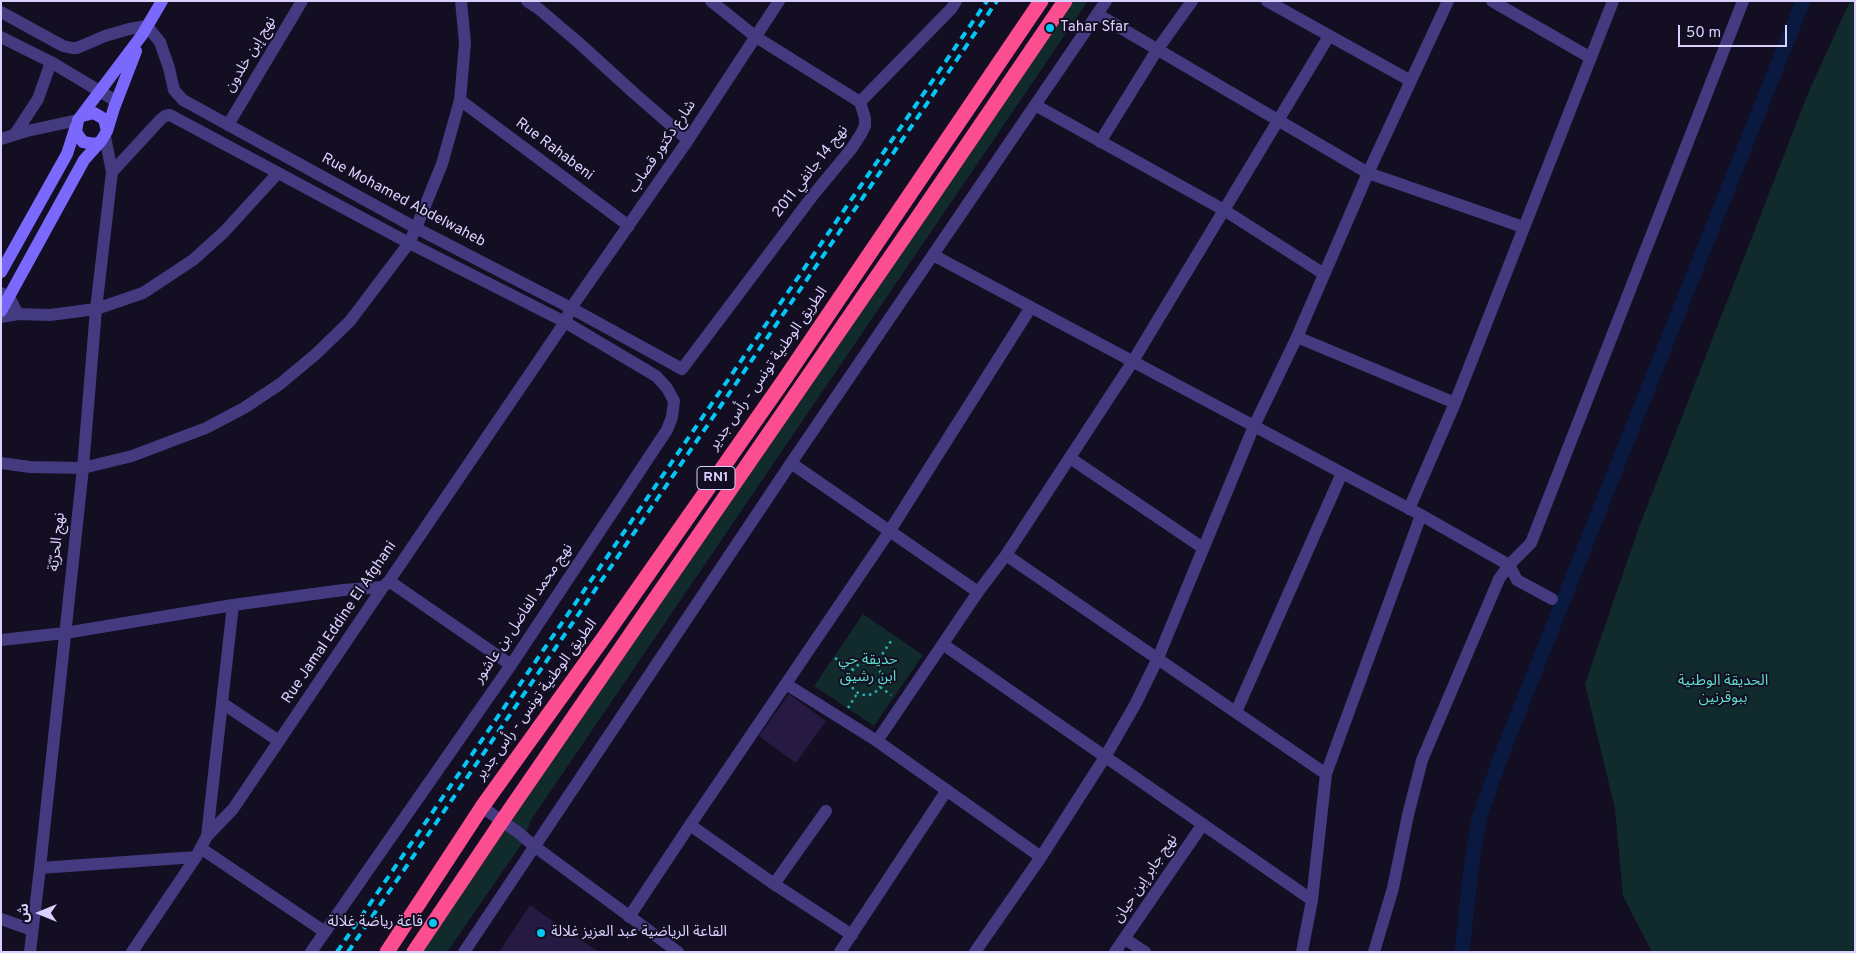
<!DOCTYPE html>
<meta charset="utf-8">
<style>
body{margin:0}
#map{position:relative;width:1856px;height:953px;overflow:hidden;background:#130e22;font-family:Overpass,"Noto Sans Arabic",sans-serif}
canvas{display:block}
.frame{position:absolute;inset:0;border:2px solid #dad0fe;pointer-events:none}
.north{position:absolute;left:15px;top:888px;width:50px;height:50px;-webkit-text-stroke:4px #130e22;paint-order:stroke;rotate:270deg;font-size:14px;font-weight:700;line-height:20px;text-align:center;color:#dad0fe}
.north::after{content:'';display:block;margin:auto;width:18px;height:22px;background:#dad0fe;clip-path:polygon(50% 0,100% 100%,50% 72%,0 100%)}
.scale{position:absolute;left:1678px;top:25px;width:109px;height:22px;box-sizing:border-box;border:2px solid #dad0fe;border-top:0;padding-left:6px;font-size:15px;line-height:18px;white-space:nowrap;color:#dad0fe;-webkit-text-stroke:4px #130e22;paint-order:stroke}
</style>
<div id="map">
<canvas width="1856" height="953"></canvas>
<div class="frame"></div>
<div class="north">ش</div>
<div class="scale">50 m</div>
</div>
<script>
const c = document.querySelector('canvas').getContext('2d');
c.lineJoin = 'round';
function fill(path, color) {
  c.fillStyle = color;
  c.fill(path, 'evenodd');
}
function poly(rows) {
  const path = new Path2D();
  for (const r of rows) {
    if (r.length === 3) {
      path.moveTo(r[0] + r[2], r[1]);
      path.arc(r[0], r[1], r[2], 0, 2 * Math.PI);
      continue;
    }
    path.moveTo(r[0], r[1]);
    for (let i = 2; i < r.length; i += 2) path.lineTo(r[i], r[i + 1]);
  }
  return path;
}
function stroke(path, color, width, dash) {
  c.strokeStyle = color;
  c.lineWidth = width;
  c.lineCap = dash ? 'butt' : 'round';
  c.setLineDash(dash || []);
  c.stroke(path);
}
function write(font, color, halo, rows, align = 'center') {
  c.font = font + ' Overpass,"Noto Sans Arabic",sans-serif';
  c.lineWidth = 4;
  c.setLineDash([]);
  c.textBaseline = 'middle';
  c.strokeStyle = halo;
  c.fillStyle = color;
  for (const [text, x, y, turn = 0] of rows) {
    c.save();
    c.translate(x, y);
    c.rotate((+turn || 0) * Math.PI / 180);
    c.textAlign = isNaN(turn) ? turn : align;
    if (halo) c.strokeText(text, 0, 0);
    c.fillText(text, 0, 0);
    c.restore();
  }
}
fill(poly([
 [1069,1,1088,1,531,820,521,845,447,952,421,952],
 [1850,1,1855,1,1855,952,1652,952,1623,896,1615,809,1585,684,1639,527,1809,91],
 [863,614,923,655,874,726,814,686]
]), '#112a2c');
stroke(poly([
 [1462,952,1471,868,1479,819,1501,756,1803,1]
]), '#0a193f', 15);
fill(poly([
 [789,694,826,721,796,763,759,736],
 [530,905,544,915,599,952,499,952]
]), '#261a43');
stroke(poly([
 [835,658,853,670],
 [866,679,16],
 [875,665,893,638],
 [880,687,891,695],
 [848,708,858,692]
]), '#30aeb2', 2.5, [2.5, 4]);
stroke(poly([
 [527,1,539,9,579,43,635,94,688,140],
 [711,1,756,37,860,102],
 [1267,1,1411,81],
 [1492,1,1591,58],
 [1,12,63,46,72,48,77,48,105,36,129,29,147,26,160,42,169,68,174,90,183,100,416,228,571,308,682,369,814,194,852,148,861,134,865,126,865,118,860,102,951,9,956,1],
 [1097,14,1368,173,1523,227],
 [1,37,51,62,116,101],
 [460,100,629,226],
 [1035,105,1224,210,1324,274],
 [228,125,302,1],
 [15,134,38,99,51,62],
 [1,139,27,131,78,120],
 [1100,142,1157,50,1192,1],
 [112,172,161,119,165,116,170,115,409,243,565,322,656,376,667,388,674,401,672,417,667,430,511,665,311,952],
 [933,255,1421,515,1509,565,1517,580,1552,599],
 [1,293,9,297,18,314],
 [1,317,18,314,50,315,96,309,143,293,193,260,224,232,278,173],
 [1297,337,1455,403],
 [1070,458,1203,548],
 [1,463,30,467,83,468,132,456,206,428,244,408,280,384,316,354,350,321,409,243,416,228,442,164,460,100,465,43,461,1],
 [791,463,978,592],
 [1409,509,1455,403,1613,1],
 [1006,555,1326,774],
 [389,581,511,665],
 [1,640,65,633,233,605,343,590,383,587],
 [944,645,1312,900],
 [786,684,877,741,1041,857],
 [222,703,279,741],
 [1236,712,1342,473],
 [877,741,978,592,1006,555,1133,361,1329,36],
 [482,807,519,833,534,846,678,952],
 [690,825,774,884,852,935],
 [207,836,233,605],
 [202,849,325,932],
 [40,868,196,857],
 [774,884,826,811],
 [629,917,690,825,889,532,1031,307],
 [1,919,32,930],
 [1125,939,1145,952],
 [30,952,40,868,83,468,96,309,112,172,105,137],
 [132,952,196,857,207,836,233,809,383,587,389,581,565,322,571,308,688,140,779,1],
 [464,952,791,463,1106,1],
 [840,952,947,790],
 [975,952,1041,857,1105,757,1136,703,1158,658,1254,426,1297,337,1368,173,1448,1],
 [1115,952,1203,824],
 [1302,952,1312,900,1326,774,1421,515],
 [1374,952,1393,888,1408,815,1422,760,1499,579,1509,565,1531,543,1743,1]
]), '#433a80', 12);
stroke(poly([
 [82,116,94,113,104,119,107,131,101,141,95,144,83,142,76,132,78,120,142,35,162,1],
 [107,131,114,108,136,51],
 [1,272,67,154,76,126],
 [1,311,84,160,101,141]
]), '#7a69fc', 12);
stroke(poly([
 [387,952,482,807,607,633,784,380,1041,1],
 [414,952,502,821,920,214,1065,1]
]), '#fc4d91', 15);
stroke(poly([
 [337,952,987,1],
 [348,952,997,1]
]), '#04c7f6', 4, [8, 6]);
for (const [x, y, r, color] of [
 [1050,28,5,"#04c7f6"],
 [433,923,5,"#04c7f6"],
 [541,933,5,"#04c7f6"]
]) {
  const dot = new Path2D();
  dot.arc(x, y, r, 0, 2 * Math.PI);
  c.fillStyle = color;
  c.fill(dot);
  stroke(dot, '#130e22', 2);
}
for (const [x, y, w] of [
 [716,478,38]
]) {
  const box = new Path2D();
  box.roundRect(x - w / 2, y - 11.5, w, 23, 4);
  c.fillStyle = '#130e22';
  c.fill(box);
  stroke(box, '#dad0fe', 1);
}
write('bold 14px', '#dad0fe', null, [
 ["RN1",716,478]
]);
write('15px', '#dad0fe', '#130e22', [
 ["Tahar Sfar",1060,28],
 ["قاعة رياضة غلالة",423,923,"right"],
 ["القاعة الرياضية عبد العزيز غلالة",551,933]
], 'left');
write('15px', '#dad0fe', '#130e22', [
 ["نهج إبن خلدون",251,55,-59],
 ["شارع دكتور قصاب",663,147,-56],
 ["Rue Rahabeni",554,150,37],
 ["نهج 14 جانفي 2011",811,172,-52],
 ["Rue Mohamed Abdelwaheb",403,201,28],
 ["الطريق الوطنية تونس - رأس جدير",769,369,-55],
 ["نهج الحرّيّة",58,542,-84],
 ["نهج محمد الفاضل بن عاشور",524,614,-56],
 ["Rue Jamal Eddine El Afghani",340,623,-56],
 ["الطريق الوطنية تونس - رأس جدير",537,700,-54],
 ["نهج جابر إبن حيان",1146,879,-56]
]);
write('15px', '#5dddc9', '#130e22', [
 ["حديقة حي",868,661],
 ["ابن رشيق",868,678],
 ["الحديقة الوطنية",1723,682],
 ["ببوقرنين",1723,699]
]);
</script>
